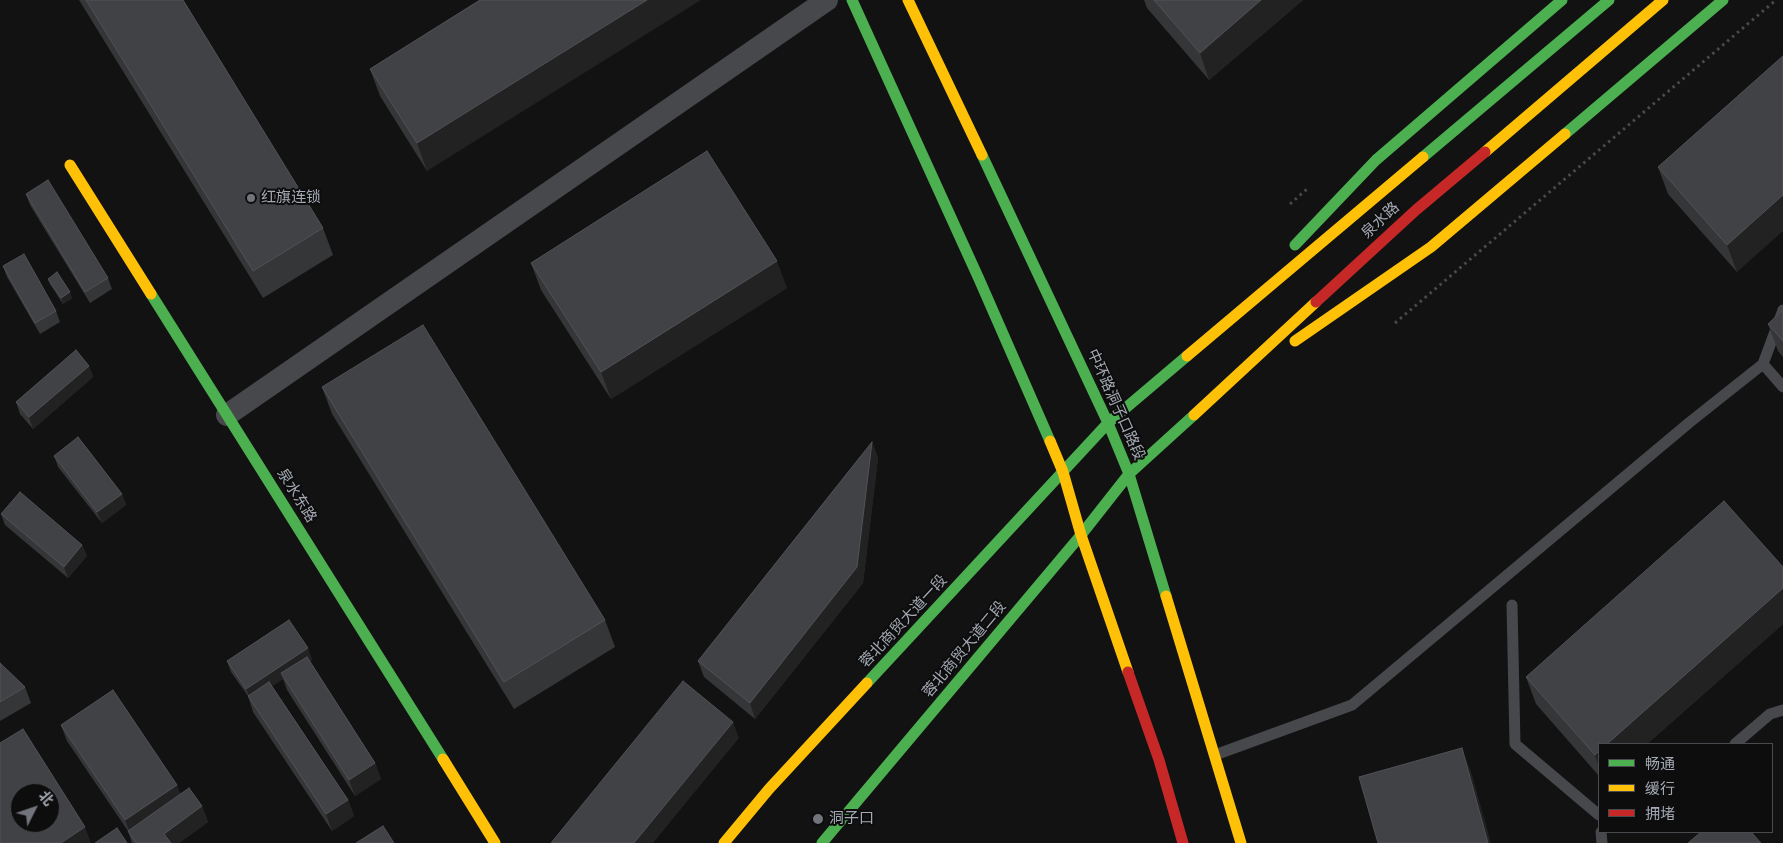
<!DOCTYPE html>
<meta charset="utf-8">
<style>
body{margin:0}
#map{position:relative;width:1783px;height:843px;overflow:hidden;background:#121213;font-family:"Nunito Sans","Noto Sans SC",sans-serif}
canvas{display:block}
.legend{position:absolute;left:1598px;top:743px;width:175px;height:90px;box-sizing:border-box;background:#0d0d0e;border:1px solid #494b50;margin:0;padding:6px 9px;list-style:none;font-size:15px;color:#a4a9b3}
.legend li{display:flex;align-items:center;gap:10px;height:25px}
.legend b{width:25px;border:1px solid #494b50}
.north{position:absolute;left:10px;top:783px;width:50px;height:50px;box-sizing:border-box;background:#0d0d0e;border:1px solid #494b50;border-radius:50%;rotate:49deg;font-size:14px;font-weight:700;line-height:20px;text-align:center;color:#a4a9b3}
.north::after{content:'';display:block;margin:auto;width:18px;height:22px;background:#71747b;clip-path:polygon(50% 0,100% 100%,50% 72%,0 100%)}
</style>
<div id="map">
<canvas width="1783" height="843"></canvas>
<ul class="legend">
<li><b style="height:6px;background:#4caf50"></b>畅通</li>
<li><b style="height:6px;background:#ffc107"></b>缓行</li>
<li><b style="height:6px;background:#c62828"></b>拥堵</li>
</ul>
<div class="north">北</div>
</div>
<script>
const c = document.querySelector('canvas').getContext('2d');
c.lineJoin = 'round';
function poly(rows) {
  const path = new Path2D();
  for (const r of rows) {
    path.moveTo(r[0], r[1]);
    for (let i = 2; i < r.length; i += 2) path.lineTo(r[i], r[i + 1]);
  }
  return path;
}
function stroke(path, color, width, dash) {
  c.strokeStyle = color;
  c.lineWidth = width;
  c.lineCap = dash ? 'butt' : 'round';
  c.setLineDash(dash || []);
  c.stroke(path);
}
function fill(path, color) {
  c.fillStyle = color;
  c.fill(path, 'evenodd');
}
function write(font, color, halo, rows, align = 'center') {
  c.font = font + ' "Nunito Sans","Noto Sans SC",sans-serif';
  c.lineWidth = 4;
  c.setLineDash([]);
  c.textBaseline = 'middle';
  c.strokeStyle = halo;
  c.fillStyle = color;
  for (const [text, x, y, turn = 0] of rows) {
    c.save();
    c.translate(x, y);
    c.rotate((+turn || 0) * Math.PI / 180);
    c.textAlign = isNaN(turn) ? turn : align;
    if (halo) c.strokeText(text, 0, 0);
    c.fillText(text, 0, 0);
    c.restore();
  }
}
stroke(poly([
 [1290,204,1307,189],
 [1395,323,1776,0]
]), '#484a4d', 3, [2.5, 4]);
stroke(poly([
 [1763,364,1783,387],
 [1512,605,1515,744,1599,815],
 [1735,744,1770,714,1783,710],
 [1215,755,1352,705,1690,422,1763,364,1783,310],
 [1601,832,1602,843]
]), '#47484b', 11);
stroke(poly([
 [227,415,827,0]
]), '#47484b', 22);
stroke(poly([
 [852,0,979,279,1050,441],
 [1565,134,1723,0],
 [982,155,1108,423,1129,474,1166,596],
 [1423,157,1609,0],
 [1295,245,1376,160,1562,0],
 [151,294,443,759],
 [867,683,1108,423,1187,356],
 [822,843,1081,535,1129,474,1194,415]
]), '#4caf50', 11);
stroke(poly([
 [908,0,982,155],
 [1485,152,1663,0],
 [70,165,151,294],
 [1295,341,1431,247,1565,134],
 [1187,356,1423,157],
 [1194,415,1316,302],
 [1050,441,1063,472,1081,535,1128,672],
 [1166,596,1241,843],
 [443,759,495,843],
 [724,843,769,789,867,683]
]), '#ffc107', 11);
stroke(poly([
 [1316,302,1416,210,1485,152],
 [1128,672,1159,760,1183,843]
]), '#c62828', 11);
fill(poly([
 [79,0,183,0,323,228,333,255,263,298],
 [480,0,427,171,380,96,370,69],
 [1144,0,1303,0,1209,80,1147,8],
 [1783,56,1737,272,1668,194,1658,167],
 [26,194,108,278,112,289,90,303,30,205],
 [531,263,787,288,611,399,541,290],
 [3,266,56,311,60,322,40,334,7,277],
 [48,279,72,298,63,304,50,284],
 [1783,310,1783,357,1778,351,1768,324],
 [89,366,93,377,33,429,20,414,16,402],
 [322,387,605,620,615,647,514,709,332,414],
 [872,442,878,458,863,583,755,719,704,677,698,661],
 [54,456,122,494,126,505,102,523,58,467],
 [1,514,82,545,87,556,68,578,5,525],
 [1783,567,1783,624,1647,744,1599,744,1599,776,1536,704,1526,677],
 [312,659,310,661,375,763,381,779,355,796,287,690,283,679,272,686,348,800,354,816,332,831,253,712,248,696,231,672,227,661],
 [0,663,25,687,31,703,0,721],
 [61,725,177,785,180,794,202,806,208,822,179,843,132,843,128,831,67,741]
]), '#353637');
fill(poly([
 [647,0,701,0,427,171,417,143],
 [1261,0,1303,0,1209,80,1200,53],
 [1783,195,1783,231,1737,272,1727,245],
 [777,261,787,288,611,399,601,372],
 [70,292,72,298,63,304,61,298],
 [89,366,93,377,33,429,29,417],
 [872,442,878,458,863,583,755,719,750,703],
 [122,494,126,505,102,523,97,512],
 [82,545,87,556,68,578,64,567],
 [1783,588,1783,624,1647,744,1607,744],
 [308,648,312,659,284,678,281,673,283,679,251,700,246,689],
 [733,722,739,738,653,843,634,843],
 [1462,748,1472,775,1491,843,1488,843],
 [1599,751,1599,767,1595,755],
 [375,763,381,779,355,796,349,780],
 [177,785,183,801,131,836,125,820],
 [348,800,354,816,332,831,326,814],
 [202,806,208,822,179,843,168,843,164,834],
 [85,827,91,843,61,843]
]), '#222223');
const building = poly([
 [86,0,183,0,323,228,253,271,86,0],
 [480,0,647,0,417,143,370,69,480,0],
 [1154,0,1261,0,1200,53,1154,0],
 [1783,56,1783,195,1727,245,1658,167,1783,56],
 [707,151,777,261,601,372,531,263,707,151],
 [48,180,108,278,85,292,26,194,48,180],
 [24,254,56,311,35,323,3,266,24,254],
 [57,272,70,292,61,298,48,279,57,272],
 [1783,310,1783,341,1768,324,1783,310],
 [423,325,605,620,504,682,322,387,423,325],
 [76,350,89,366,29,417,16,402,76,350],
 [78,437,122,494,97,512,54,456,78,437],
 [872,442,857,567,750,703,698,661,872,442],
 [20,492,82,545,64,567,1,514,20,492],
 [1724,501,1783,567,1783,588,1607,744,1599,744,1599,751,1595,755,1526,677,1724,501],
 [289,620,308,648,246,689,227,661,289,620],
 [307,657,375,763,349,780,281,673,307,657],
 [0,663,25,687,0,702,0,663],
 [683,681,733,722,634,843,551,843,683,681],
 [269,682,348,800,326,814,248,696,269,682],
 [113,690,177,785,125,820,61,725,113,690],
 [23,729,85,827,61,843,0,843,0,743,23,729],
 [20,793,50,793,50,823,20,823,20,793],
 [1462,748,1488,843,1378,843,1359,777,1462,748],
 [189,788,202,806,164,834,171,843,136,843,128,831,189,788],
 [383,826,394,843,356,843,383,826],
 [117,828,127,843,95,843,117,828],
 [1701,832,1751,832,1761,843,1688,843,1701,832]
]);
fill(building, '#414245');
stroke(building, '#515256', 1);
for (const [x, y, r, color] of [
 [251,198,5,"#71747b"],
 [818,819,6,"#71747b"]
]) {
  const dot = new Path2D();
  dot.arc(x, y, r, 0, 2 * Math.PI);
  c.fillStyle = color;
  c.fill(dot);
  stroke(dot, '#0d0d0e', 2);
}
write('15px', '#a4a9b3', '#0d0d0e', [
 ["红旗连锁",261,198],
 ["洞子口",829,819]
], 'left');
write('15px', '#a4a9b3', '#0d0d0e', [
 ["泉水路",1381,221,-43],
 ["中环路洞子口路段",1115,405,66],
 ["泉水东路",296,496,58],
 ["蓉北商贸大道一段",904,622,-47],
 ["蓉北商贸大道二段",965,650,-50]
]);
</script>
